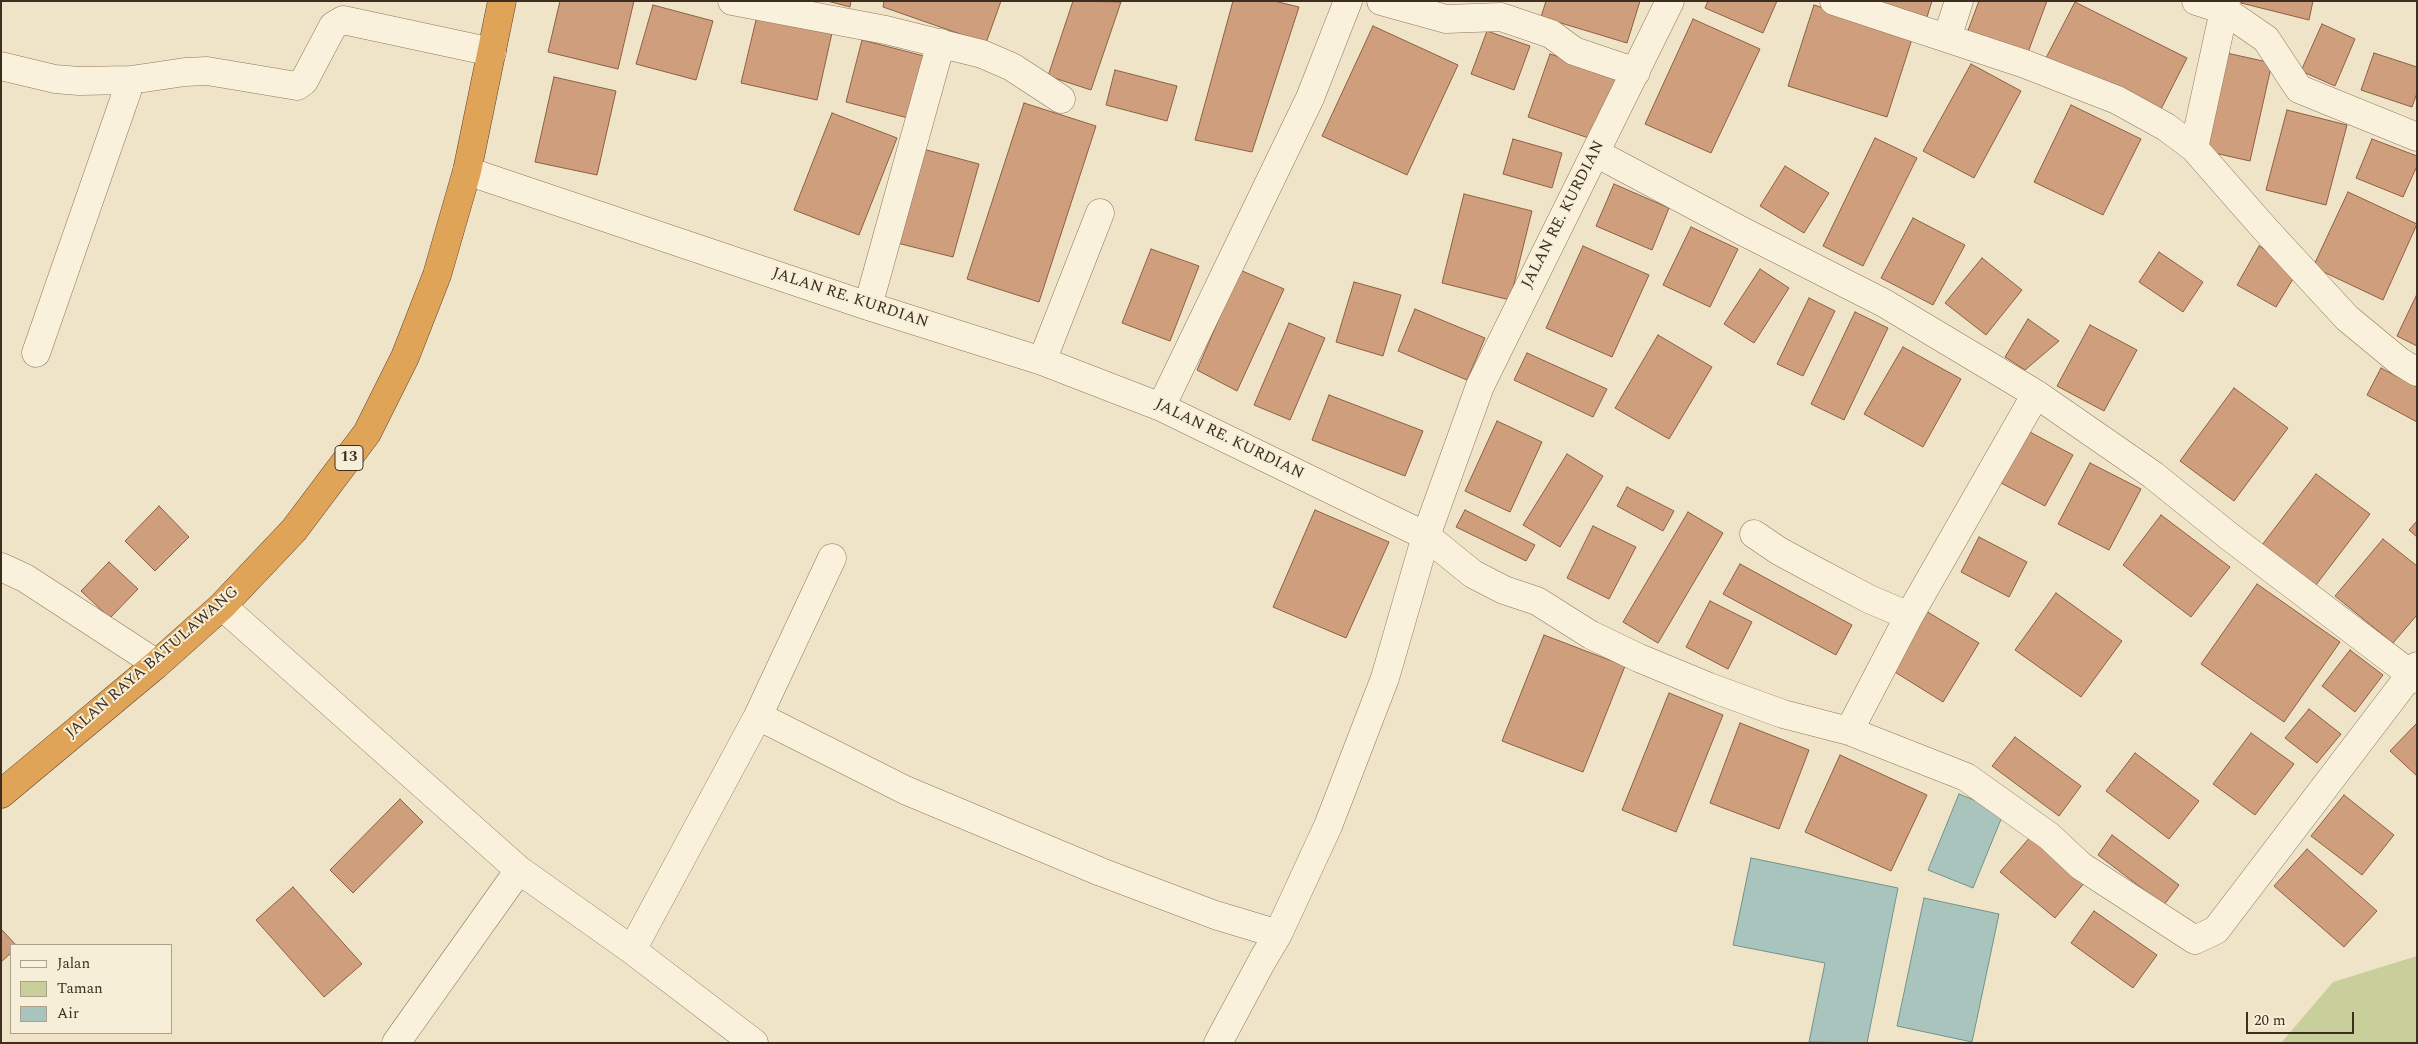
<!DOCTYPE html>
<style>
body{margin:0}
#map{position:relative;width:2418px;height:1044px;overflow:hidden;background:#f0e4c8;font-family:Spectral,serif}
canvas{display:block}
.frame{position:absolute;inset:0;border:2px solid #3d2e20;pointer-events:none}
.legend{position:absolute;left:10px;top:944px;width:162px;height:90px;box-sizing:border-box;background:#f7eed8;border:1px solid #ada18e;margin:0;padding:6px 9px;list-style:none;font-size:15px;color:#3d2e20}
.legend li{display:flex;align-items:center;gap:10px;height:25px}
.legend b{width:25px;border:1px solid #ada18e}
.scale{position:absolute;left:2246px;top:1012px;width:108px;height:22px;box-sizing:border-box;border:2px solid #3d2e20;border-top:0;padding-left:6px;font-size:15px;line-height:18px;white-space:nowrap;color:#3d2e20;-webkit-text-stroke:4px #f7eed8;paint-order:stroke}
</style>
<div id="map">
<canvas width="2418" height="1044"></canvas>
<div class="frame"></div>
<ul class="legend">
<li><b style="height:6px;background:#faf1dc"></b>Jalan</li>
<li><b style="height:14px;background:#c9cf9b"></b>Taman</li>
<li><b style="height:14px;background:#a9c4bc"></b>Air</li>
</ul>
<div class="scale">20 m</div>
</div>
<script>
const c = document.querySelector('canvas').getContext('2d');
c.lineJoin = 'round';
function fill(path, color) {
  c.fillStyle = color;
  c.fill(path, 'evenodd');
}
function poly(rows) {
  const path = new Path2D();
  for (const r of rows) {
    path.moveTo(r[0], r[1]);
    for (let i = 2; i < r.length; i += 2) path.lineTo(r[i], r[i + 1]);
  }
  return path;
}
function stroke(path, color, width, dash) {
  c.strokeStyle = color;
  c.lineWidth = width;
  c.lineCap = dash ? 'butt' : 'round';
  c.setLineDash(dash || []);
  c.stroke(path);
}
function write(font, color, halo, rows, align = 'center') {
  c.font = font + ' Spectral,serif';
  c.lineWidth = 4;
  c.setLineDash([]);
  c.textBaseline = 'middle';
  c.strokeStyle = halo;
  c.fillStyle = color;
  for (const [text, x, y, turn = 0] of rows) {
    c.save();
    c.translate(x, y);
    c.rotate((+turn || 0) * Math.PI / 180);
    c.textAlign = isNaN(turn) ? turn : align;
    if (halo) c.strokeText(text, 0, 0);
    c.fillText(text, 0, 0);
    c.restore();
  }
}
fill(poly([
 [2417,956,2417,1043,2281,1043,2333,982]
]), '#c9cf9b');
const water = poly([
 [1959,794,2004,812,1973,888,1928,870,1959,794],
 [1751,858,1898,888,1867,1043,1809,1042,1825,963,1733,945,1751,858],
 [1924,898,1999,914,1972,1042,1897,1026,1924,898]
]);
fill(water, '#a9c4bc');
stroke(water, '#6f938a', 1);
const building = poly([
 [560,1,634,1,618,69,548,52,560,1],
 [827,1,851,1,850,7,827,1],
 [884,1,1001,1,986,43,883,7,884,1],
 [1073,1,1121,2,1091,90,1048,76,1073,1],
 [1233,1,1274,1,1299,7,1252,152,1195,140,1233,1],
 [1546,1,1640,1,1627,43,1541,17,1546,1],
 [1708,1,1777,1,1763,33,1705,8,1708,1],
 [1877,1,1932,1,1927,17,1877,1],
 [1979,1,2047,1,2027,55,1967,33,1979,1],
 [2242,1,2313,1,2309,20,2241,3,2242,1],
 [2075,2,2187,58,2158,115,2046,58,2075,2],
 [653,5,713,21,696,80,636,64,653,5],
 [1814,5,1913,36,1887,117,1788,86,1814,5],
 [757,16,832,33,817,100,741,83,757,16],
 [1693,19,1760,49,1711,153,1645,124,1693,19],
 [2322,24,2355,39,2335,86,2301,71,2322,24],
 [1373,26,1458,65,1407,175,1322,136,1373,26],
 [1487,31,1530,46,1514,90,1471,74,1487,31],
 [862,40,928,57,912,119,846,102,862,40],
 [2222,52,2272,63,2250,161,2201,150,2222,52],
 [2374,53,2417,67,2417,93,2412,107,2361,90,2374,53],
 [1550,54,1622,79,1600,142,1528,117,1550,54],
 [1971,64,2021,91,1974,178,1923,151,1971,64],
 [1115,70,1177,86,1167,121,1106,105,1115,70],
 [554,77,616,91,597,175,535,162,554,77],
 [1024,103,1096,126,1039,302,967,279,1024,103],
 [2071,105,2141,139,2103,215,2034,182,2071,105],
 [2287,110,2347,125,2326,205,2266,190,2287,110],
 [832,113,897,138,859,235,794,210,832,113],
 [1875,138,1917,158,1863,266,1823,246,1875,138],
 [1513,139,1562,153,1552,188,1503,174,1513,139],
 [2372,139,2417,156,2417,166,2403,197,2356,178,2372,139],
 [923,149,979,164,953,257,897,243,923,149],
 [1785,166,1829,193,1804,233,1760,206,1785,166],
 [1614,184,1669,208,1652,250,1596,226,1614,184],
 [2348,192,2417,224,2383,300,2313,267,2348,192],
 [1464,194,1532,211,1510,300,1442,283,1464,194],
 [1913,218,1965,245,1933,305,1881,278,1913,218],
 [1691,227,1738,249,1710,307,1663,285,1691,227],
 [1583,246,1649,275,1612,357,1546,328,1583,246],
 [2259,246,2299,269,2276,307,2237,285,2259,246],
 [1151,249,1199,266,1170,341,1122,323,1151,249],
 [2159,252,2203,282,2183,312,2139,282,2159,252],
 [1982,258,2022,290,1986,335,1945,303,1982,258],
 [1760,269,1789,288,1754,343,1724,324,1760,269],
 [1240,270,1284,289,1237,391,1197,370,1240,270],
 [1354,282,1401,295,1383,356,1336,342,1354,282],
 [2417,294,2417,346,2397,336,2417,294],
 [1809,298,1835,311,1803,376,1777,364,1809,298],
 [1415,309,1485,338,1467,380,1398,351,1415,309],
 [1855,312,1888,328,1844,420,1811,404,1855,312],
 [2028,319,2059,341,2025,370,2005,357,2028,319],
 [1289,323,1325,338,1290,420,1254,405,1289,323],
 [2090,325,2137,350,2104,411,2057,386,2090,325],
 [1658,335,1712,367,1669,439,1615,408,1658,335],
 [1903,347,1961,379,1923,447,1864,414,1903,347],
 [1527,353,1607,389,1593,417,1514,380,1527,353],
 [2381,368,2417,387,2417,422,2367,395,2381,368],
 [2234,388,2288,428,2234,501,2180,461,2234,388],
 [1329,395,1423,431,1405,476,1312,440,1329,395],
 [1497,421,1542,442,1510,512,1465,491,1497,421],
 [2028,431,2073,455,2045,506,2001,483,2028,431],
 [1567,454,1603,476,1560,547,1523,525,1567,454],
 [2090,463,2141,489,2109,550,2058,524,2090,463],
 [2316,474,2370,514,2316,585,2262,545,2316,474],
 [1627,487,1674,511,1663,531,1617,506,1627,487],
 [159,506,189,537,155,571,125,541,159,506],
 [1315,510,1389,542,1346,638,1273,607,1315,510],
 [1465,510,1535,545,1526,561,1456,527,1465,510],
 [1688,512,1723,533,1658,643,1623,622,1688,512],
 [2161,515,2230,567,2191,617,2123,565,2161,515],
 [2417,521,2417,537,2409,530,2417,521],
 [1593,526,1636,547,1609,599,1567,578,1593,526],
 [1979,537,2027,562,2009,597,1961,572,1979,537],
 [2383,539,2417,566,2417,615,2393,643,2335,596,2383,539],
 [109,562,138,589,110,618,81,591,109,562],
 [1740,564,1852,625,1836,655,1723,594,1740,564],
 [2257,584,2340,642,2284,722,2201,664,2257,584],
 [2056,593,2122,641,2081,697,2015,650,2056,593],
 [1710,601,1752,622,1728,669,1686,647,1710,601],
 [1926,611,1979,643,1943,702,1890,669,1926,611],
 [1544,635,1625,666,1583,772,1502,741,1544,635],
 [2350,650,2383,675,2355,712,2322,686,2350,650],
 [1669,693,1723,715,1676,832,1622,810,1669,693],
 [2309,709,2341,734,2317,763,2285,738,2309,709],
 [1740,723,1809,750,1779,829,1710,803,1740,723],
 [2417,723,2417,776,2390,751,2417,723],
 [2251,733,2294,764,2255,815,2213,784,2251,733],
 [2015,737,2081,786,2059,816,1992,766,2015,737],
 [2135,753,2199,801,2169,839,2106,791,2135,753],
 [1840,755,1927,795,1891,871,1805,832,1840,755],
 [2344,795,2394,835,2362,875,2311,836,2344,795],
 [400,799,423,822,353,893,330,870,400,799],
 [2112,835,2179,885,2164,905,2098,855,2112,835],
 [2031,836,2085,882,2055,918,2000,872,2031,836],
 [2307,849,2377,911,2344,947,2274,886,2307,849],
 [293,887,362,964,324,997,256,920,293,887],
 [2094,911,2157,955,2133,988,2071,943,2094,911],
 [1,929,16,945,11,945,11,953,1,962,1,929]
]);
fill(building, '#cf9f7d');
stroke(building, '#8d5f41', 1);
const street = poly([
 [732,1,886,30,982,54,1012,67,1061,99],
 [1381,1,1446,19,1501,17,1551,34,1574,51,1636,72],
 [1834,1,2025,64,2117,100,2166,127,2194,148,2265,229,2347,318,2399,361,2417,372],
 [2196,1,2224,10,2266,39,2299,89,2417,137],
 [1947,38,1959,1],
 [1,66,55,79,79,81,131,80,185,72,207,71,297,86,304,81,333,26,343,20,492,52],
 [2194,148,2226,1],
 [1596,153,1744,232,1884,303,2036,394,2153,475,2230,537,2417,679],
 [467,171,868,306,1042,361,1161,407,1426,536,1480,386,1670,1],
 [868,306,941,43],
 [36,353,131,80],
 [1042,361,1100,213],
 [1161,407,1310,98,1348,1],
 [1754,534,1779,551,1816,571,1869,599,1909,616],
 [1,567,25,578,157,664],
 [222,606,519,870,632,950,754,1043],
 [758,716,832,558],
 [1849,731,1909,616,2036,394],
 [632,950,758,716,905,790,1101,872,1215,915,1278,934],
 [396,1043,519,870],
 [1218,1043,1262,961,1278,934,1328,826,1385,678,1426,536,1473,574,1504,590,1537,601,1591,635,1639,658,1709,687,1783,714,1849,731,1966,777,2049,836,2081,866,2195,940,2216,930,2417,666]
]);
const highway = poly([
 [1,794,157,664,222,606,294,530,367,433,405,357,437,275,467,171,502,1]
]);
stroke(street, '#8d765c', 29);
stroke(highway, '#5b4430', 29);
stroke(street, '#faf1dc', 28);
stroke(highway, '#e0a458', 28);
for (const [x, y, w] of [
 [349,458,28]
]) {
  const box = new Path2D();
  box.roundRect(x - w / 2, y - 12.5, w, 25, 4);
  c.fillStyle = '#f7eed8';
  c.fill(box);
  stroke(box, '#3d2e20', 1);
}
write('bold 15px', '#3d2e20', null, [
 ["13",349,458]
]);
write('16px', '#3d2e20', '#f7eed8', [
 ["JALAN RE. KURDIAN",1564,215,-63],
 ["JALAN RE. KURDIAN",850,299,18],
 ["JALAN RE. KURDIAN",1229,440,26],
 ["JALAN RAYA BATULAWANG",153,663,-41]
]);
</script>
